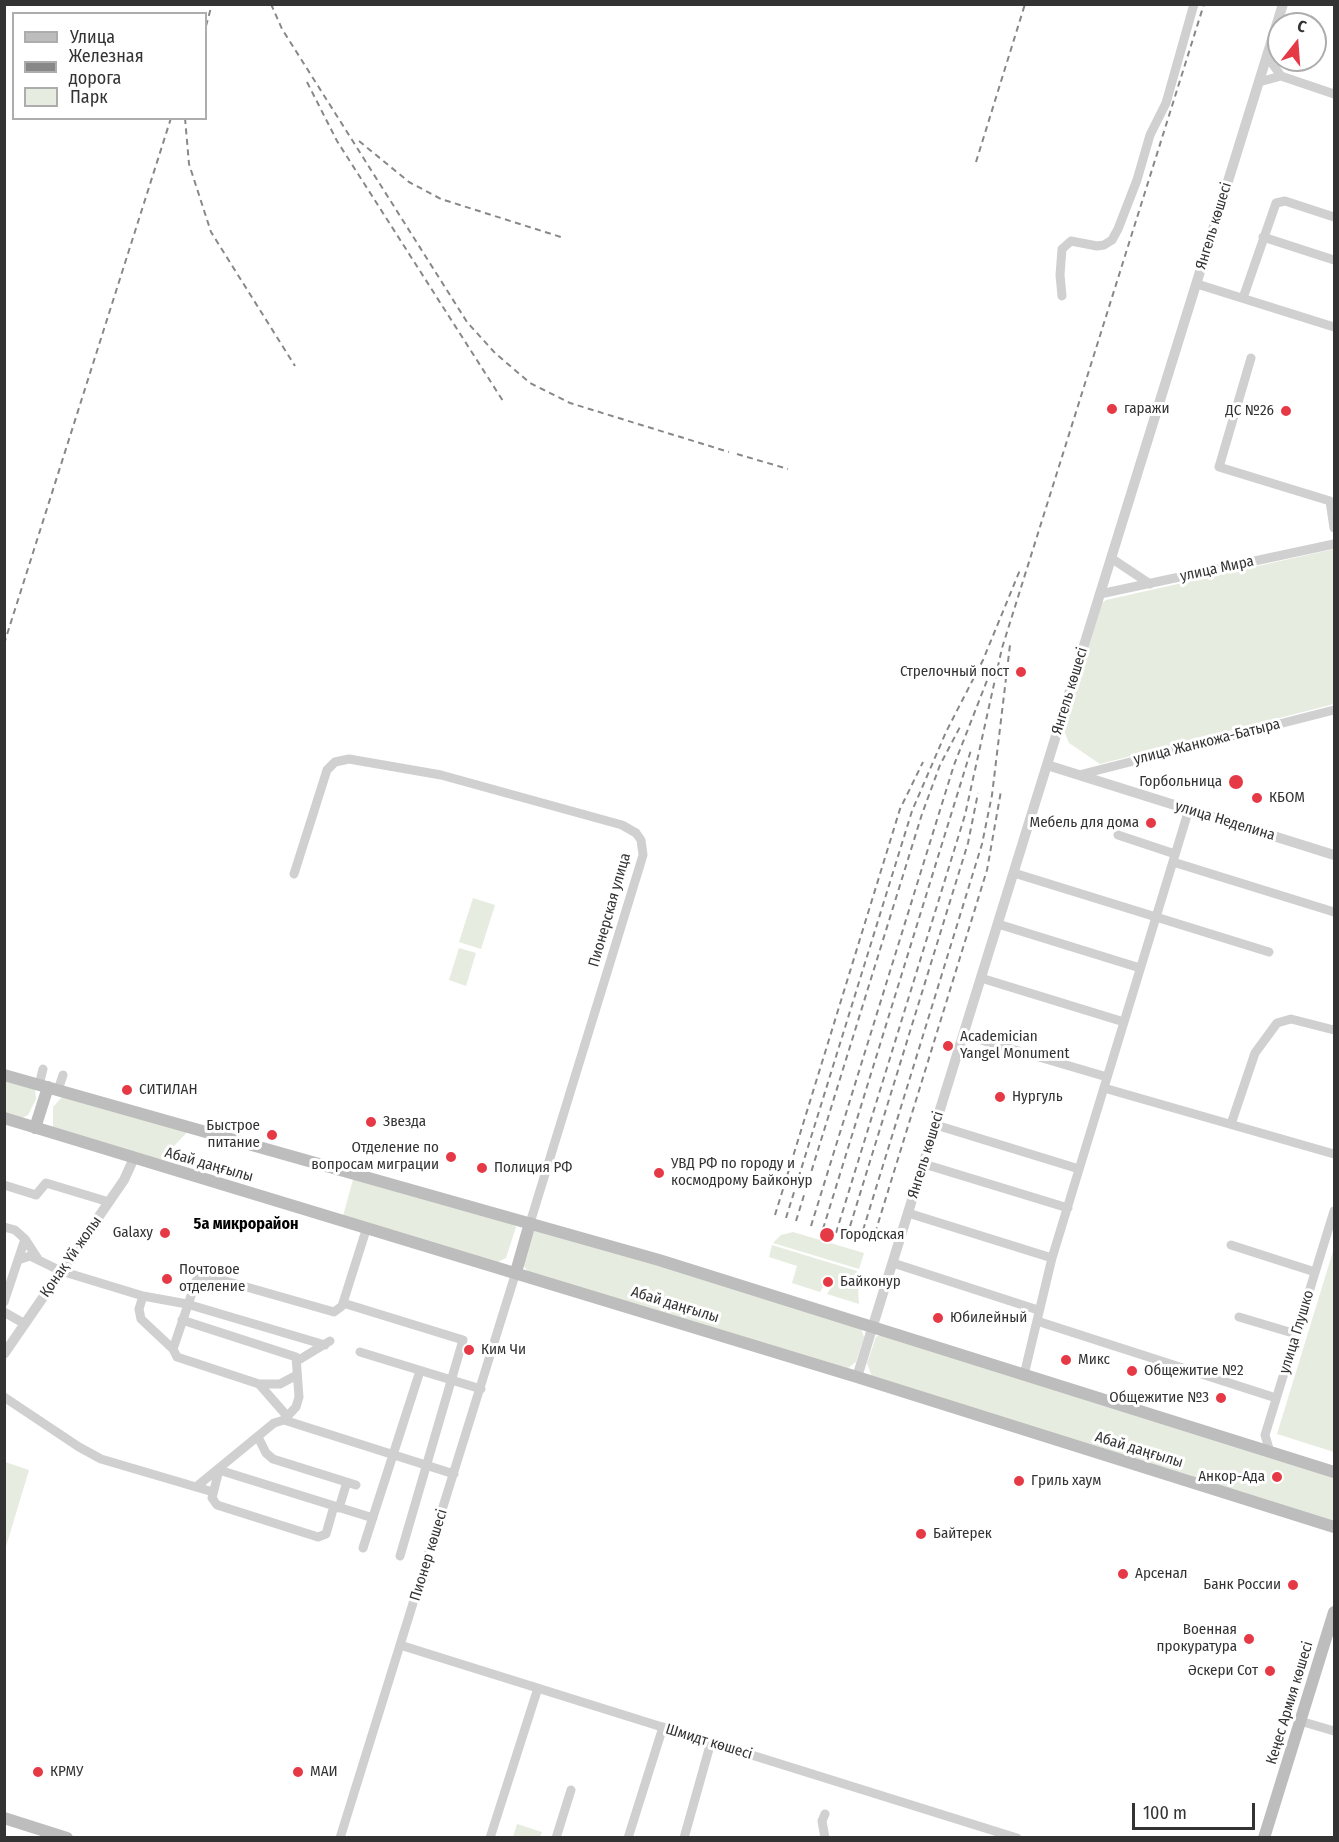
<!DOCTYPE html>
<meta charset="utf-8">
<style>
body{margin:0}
#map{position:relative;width:1339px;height:1842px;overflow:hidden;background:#fff;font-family:"Fira Sans Condensed",sans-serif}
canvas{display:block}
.frame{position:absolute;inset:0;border:6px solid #333;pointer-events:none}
.legend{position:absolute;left:12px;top:12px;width:195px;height:108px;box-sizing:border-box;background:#fff;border:2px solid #adadad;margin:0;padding:8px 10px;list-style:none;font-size:18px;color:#333}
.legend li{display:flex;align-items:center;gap:12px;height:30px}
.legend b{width:30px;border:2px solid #adadad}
.north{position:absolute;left:1267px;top:12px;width:60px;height:60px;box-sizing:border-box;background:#fff;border:2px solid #adadad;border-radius:50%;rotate:17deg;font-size:16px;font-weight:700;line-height:24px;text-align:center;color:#333}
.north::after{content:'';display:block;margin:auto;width:21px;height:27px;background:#e63946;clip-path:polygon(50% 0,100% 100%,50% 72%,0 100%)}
.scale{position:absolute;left:1132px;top:1803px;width:123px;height:27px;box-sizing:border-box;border:3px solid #333;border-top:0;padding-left:8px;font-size:18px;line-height:21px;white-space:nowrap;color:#333;-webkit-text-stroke:4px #fff;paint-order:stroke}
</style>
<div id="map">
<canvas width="1339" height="1842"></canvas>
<div class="frame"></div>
<ul class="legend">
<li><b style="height:8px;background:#bdbdbd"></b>Улица</li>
<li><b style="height:8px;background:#888"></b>Железная дорога</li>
<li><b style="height:16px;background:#e6ecdf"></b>Парк</li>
</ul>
<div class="north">С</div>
<div class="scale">100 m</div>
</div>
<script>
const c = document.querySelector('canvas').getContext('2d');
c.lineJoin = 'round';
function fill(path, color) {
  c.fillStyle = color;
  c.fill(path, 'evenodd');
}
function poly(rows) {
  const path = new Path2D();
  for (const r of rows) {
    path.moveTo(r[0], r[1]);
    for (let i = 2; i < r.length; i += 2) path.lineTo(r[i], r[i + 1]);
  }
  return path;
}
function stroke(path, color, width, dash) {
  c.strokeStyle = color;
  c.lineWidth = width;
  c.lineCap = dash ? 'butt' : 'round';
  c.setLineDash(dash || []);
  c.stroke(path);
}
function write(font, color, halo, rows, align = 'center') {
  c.font = font + ' "Fira Sans Condensed",sans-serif';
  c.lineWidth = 6;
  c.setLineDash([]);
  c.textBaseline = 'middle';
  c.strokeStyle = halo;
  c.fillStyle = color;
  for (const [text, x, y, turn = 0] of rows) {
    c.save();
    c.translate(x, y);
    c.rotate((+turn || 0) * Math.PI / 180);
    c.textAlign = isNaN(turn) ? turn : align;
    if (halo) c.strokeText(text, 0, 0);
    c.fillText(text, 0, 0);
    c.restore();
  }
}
fill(poly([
 [1334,549,1334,704,1100,764,1069,743,1064,731,1102,603,1106,600],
 [473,898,495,905,481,949,459,942],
 [459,948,476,953,466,986,449,980],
 [4,1080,35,1089,36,1099,28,1115,22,1118,5,1113],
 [63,1096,189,1130,160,1161,53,1129,53,1107],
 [354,1176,512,1222,516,1227,506,1258,498,1262,343,1216],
 [539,1228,861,1329,864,1337,856,1362,848,1368,528,1272,522,1263,532,1231],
 [793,1232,864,1253,859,1269,773,1243,781,1235],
 [772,1245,857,1271,859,1304,827,1294,834,1283,829,1276,821,1279,823,1287,820,1292,792,1283,797,1266,769,1257],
 [1334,1248,1334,1452,1277,1434],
 [882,1334,1334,1477,1334,1522,872,1377,867,1363,876,1337],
 [5,1462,29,1470,5,1550,4,1462],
 [517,1824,542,1832,540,1837,513,1837]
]), '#e6ecdf');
stroke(poly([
 [1267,56,1281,76],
 [1259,82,1281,76,1334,94],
 [1263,237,1334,260],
 [1197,284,1334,327],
 [1062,296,1060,275,1062,249,1071,241,1097,246,1104,245,1112,240,1118,229,1137,180,1150,135,1166,103,1194,4],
 [1243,298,1276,203,1285,201,1334,217],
 [1251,358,1219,467,1330,501,1334,528],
 [1111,558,1150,584],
 [1100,594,1334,544],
 [1079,775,1334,710],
 [1118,835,1175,854],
 [1173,862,1334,912],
 [1014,873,1269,952],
 [294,874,327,770,335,762,349,759,441,775,622,825,636,833,641,840,643,855,640,865,530,1223],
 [998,924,1140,968],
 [981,978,1124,1022],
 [964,1035,1107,1077],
 [39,1085,43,1069],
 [1104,1088,1334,1154],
 [58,1090,63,1075],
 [1231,1124,1255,1053,1277,1023,1291,1019,1334,1030],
 [936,1125,1079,1169],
 [924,1164,1068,1208],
 [4,1185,36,1195,46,1183,109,1202],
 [908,1213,1052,1258],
 [4,1227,15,1230,25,1239,38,1259],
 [1231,1245,1315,1272],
 [18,1260,30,1256,61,1271,143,1296,187,1304,325,1345],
 [893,1263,1038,1310],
 [143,1296,139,1309,141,1319,173,1349],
 [4,1302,25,1239],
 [343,1303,463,1340,400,1556],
 [4,1312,25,1324],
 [1239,1317,1296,1334],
 [182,1320,296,1357,299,1397,296,1407,284,1420],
 [1037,1321,1276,1398],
 [360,1352,481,1389],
 [297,1361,330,1341],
 [1024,1375,1052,1258,1189,809],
 [295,1376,280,1384,259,1384,177,1357,173,1349,196,1281,201,1277,215,1278,334,1312,342,1306,367,1227],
 [259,1384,287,1416],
 [4,1397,79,1447,101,1459,213,1492],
 [258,1437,266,1453,273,1459,356,1485],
 [1270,1452,1265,1435,1334,1211],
 [196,1487,274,1423,284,1420,454,1474],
 [334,1506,326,1534,318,1537,217,1505,212,1498,219,1470,373,1518],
 [339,1508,347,1482],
 [363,1548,420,1371],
 [400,1645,1017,1838],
 [1300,1721,1334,1731],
 [825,1814,822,1821,825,1838],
 [340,1838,516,1272],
 [490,1838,538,1688],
 [556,1838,571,1790],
 [628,1838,663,1727],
 [684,1838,711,1742]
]), '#d0d0d0', 9);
stroke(poly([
 [1047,765,1334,855],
 [4,1354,124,1180,134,1158],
 [857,1377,1283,4]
]), '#d0d0d0', 10);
stroke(poly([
 [4,1075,659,1260,1334,1472],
 [4,1118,857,1377,1334,1527],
 [35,1128,48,1087],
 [516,1272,530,1223],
 [4,1818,67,1838],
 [1264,1838,1334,1612]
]), '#bdbdbd', 12);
stroke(poly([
 [271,4,282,29,467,322,495,353,530,383,570,403,729,452],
 [206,26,212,4],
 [307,82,337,141,503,401],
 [185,118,189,164,211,232,295,366],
 [359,141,409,182,441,199,564,238],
 [976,162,1025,4],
 [737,454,788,469],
 [4,644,171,118],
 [775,1215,900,809,923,762],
 [786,1218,912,811,946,732,983,660,1020,570],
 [796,1221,922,814,940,765,961,725],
 [811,1226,954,765,988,678],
 [823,1229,971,750],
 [836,1233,965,815,1002,648,1204,4],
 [847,1236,968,843,978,793],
 [860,1240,982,844,992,795,1010,645],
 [872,1243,987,870,1001,791]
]), '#888', 2, [6, 4.5]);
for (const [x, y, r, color] of [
 [1112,409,6,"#e63946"],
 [1286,411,6,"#e63946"],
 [1021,672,6,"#e63946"],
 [1236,782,8,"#e63946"],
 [1257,798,6,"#e63946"],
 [1151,823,6,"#e63946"],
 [948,1046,6,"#e63946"],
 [127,1090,6,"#e63946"],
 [1000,1097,6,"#e63946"],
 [371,1122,6,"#e63946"],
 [272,1135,6,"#e63946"],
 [451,1157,6,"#e63946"],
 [482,1168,6,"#e63946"],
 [659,1173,6,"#e63946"],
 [165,1233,6,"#e63946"],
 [827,1235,8,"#e63946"],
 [167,1279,6,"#e63946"],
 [828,1282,6,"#e63946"],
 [938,1318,6,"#e63946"],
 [469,1350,6,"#e63946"],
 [1066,1360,6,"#e63946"],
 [1132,1371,6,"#e63946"],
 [1221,1398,6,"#e63946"],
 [1277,1477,6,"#e63946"],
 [1019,1481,6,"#e63946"],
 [921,1534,6,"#e63946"],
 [1123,1574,6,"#e63946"],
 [1293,1585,6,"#e63946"],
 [1249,1639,6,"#e63946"],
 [1270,1671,6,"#e63946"],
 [38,1772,6,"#e63946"],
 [298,1772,6,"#e63946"]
]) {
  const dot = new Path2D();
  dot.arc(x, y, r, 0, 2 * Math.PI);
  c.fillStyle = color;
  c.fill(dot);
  stroke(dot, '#fff', 2);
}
write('15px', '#333', '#fff', [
 ["Янгель көшесі",1214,226,-73],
 ["улица Мира",1217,569,-12],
 ["Янгель көшесі",1070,691,-73],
 ["улица Жанкожа-Батыра",1207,742,-14],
 ["улица Неделина",1225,821,17],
 ["Пионерская улица",610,910,-74],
 ["Янгель көшесі",926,1155,-73],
 ["Абай даңғылы",209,1165,16],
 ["Қонақ Үй жолы",71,1257,-55],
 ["Абай даңғылы",675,1305,17],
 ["улица Глушко",1297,1332,-73],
 ["Абай даңғылы",1139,1450,17],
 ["Пионер көшесі",429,1555,-73],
 ["Кеңес Армия көшесі",1290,1703,-73],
 ["Шмидт көшесі",709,1742,17]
]);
write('15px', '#333', '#fff', [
 ["гаражи",1124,409],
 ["ДС №26",1274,411,"right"],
 ["Стрелочный пост",1009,672,"right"],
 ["Горбольница",1222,782,"right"],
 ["КБОМ",1269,798],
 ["Мебель для дома",1139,823,"right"],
 ["Academician",960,1037],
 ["Yangel Monument",960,1054],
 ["СИТИЛАН",139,1090],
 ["Нургуль",1012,1097],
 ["Звезда",383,1122],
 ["Быстрое",260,1126,"right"],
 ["питание",260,1143,"right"],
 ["Отделение по",439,1148,"right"],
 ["вопросам миграции",439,1165,"right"],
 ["УВД РФ по городу и",671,1164],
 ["космодрому Байконур",671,1181],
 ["Полиция РФ",494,1168],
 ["Galaxy",153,1233,"right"],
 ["Городская",840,1235],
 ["Почтовое",179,1270],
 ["отделение",179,1287],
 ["Байконур",840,1282],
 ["Юбилейный",950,1318],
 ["Ким Чи",481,1350],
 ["Микс",1078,1360],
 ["Общежитие №2",1144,1371],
 ["Общежитие №3",1209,1398,"right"],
 ["Анкор-Ада",1265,1477,"right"],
 ["Гриль хаум",1031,1481],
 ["Байтерек",933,1534],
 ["Арсенал",1135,1574],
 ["Банк России",1281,1585,"right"],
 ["Военная",1237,1630,"right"],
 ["прокуратура",1237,1647,"right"],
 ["Әскери Сот",1258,1671,"right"],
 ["КРМУ",50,1772],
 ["МАИ",310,1772]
], 'left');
write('bold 16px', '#000', '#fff', [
 ["5а микрорайон",246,1225]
]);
</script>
